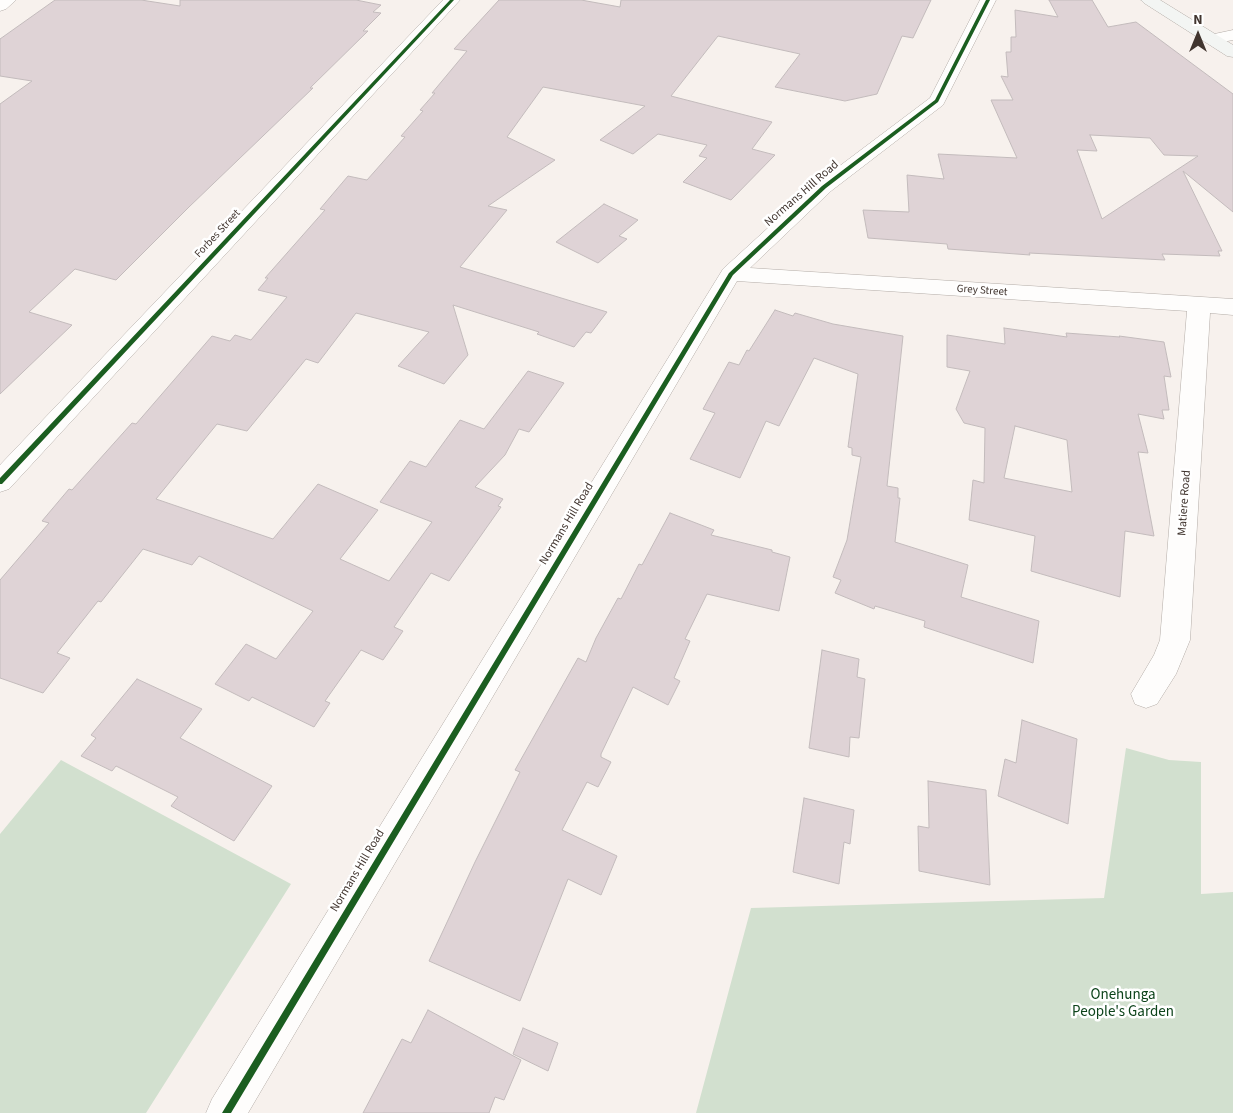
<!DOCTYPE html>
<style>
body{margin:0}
#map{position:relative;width:1233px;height:1113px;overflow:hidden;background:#f7f1ed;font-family:"Source Sans 3",sans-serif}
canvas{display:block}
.north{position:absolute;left:1173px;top:10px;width:50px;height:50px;-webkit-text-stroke:4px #fff;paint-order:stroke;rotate:0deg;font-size:14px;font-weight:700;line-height:20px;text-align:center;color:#41352f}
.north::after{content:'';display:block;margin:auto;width:18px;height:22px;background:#41352f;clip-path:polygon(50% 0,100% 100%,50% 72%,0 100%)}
</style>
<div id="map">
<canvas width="1233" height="1113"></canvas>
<div class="north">N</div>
</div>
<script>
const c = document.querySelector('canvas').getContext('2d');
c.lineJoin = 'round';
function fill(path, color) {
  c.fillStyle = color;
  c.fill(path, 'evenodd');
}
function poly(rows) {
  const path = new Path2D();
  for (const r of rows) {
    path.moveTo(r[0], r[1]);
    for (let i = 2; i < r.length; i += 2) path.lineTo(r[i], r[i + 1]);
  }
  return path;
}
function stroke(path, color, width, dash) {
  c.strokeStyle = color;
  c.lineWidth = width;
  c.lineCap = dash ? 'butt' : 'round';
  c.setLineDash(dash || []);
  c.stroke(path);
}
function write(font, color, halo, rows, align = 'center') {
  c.font = font + ' "Source Sans 3",sans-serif';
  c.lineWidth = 5;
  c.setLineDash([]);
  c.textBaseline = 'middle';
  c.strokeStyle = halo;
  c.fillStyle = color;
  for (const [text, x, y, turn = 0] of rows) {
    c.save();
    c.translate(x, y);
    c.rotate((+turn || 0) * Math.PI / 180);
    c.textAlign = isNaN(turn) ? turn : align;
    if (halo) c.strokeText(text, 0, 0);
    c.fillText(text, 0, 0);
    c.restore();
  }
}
fill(poly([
 [1126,748,1169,760,1201,762,1201,894,1233,892,1233,1113,696,1113,751,908,1104,898],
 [61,760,291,884,146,1113,0,1113,0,834]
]), '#d2e0cf');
const building = poly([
 [55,0,141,0,180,6,180,0,356,0,381,5,373,12,381,13,363,31,368,31,310,88,313,88,189,207,116,280,75,269,29,312,72,325,0,394,0,104,32,81,0,76,0,39,55,0],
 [499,0,581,0,620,7,621,0,931,0,913,38,902,36,877,94,845,101,775,87,800,54,718,36,671,96,772,122,752,149,775,155,731,200,683,182,707,158,699,156,707,145,658,134,633,154,600,140,645,106,543,87,507,137,555,160,488,206,507,210,460,267,607,312,591,333,586,332,574,347,537,334,539,332,453,305,468,355,444,384,398,366,429,332,356,313,318,363,306,359,247,431,217,424,156,499,273,539,318,484,378,510,340,559,389,581,432,522,380,502,410,461,426,467,460,420,484,429,528,371,564,383,529,432,519,429,505,455,475,487,503,499,498,506,501,507,449,581,431,573,394,627,403,631,383,660,361,650,325,701,330,703,314,727,252,697,249,701,215,684,246,644,276,659,313,611,199,556,192,565,143,549,101,602,98,601,57,653,70,658,43,693,0,678,0,580,49,523,42,521,69,489,72,490,132,423,136,424,212,336,230,341,235,335,251,340,287,297,258,290,268,278,265,278,325,210,320,209,348,176,367,180,405,137,401,136,423,111,420,110,435,93,432,93,467,51,454,49,499,0],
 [1049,0,1092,0,1108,27,1136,22,1233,94,1233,212,1183,171,1222,251,1218,251,1220,256,1162,254,1165,260,1029,253,1030,255,948,249,947,244,868,238,863,210,909,212,907,175,944,179,938,154,1017,158,991,100,1013,100,1001,76,1008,77,1006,52,1011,52,1011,37,1016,37,1015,10,1058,17,1049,0],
 [1090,135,1150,138,1164,155,1198,156,1102,219,1077,150,1097,151,1090,135],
 [604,204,638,220,619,236,627,239,598,263,556,242,604,204],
 [775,310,793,316,795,313,833,324,903,336,887,486,898,488,898,498,900,498,895,542,968,565,961,597,1039,621,1033,663,924,627,925,621,875,606,874,609,835,593,841,580,833,577,847,540,861,457,852,455,852,448,848,447,858,374,814,358,779,426,766,421,740,478,690,459,715,413,703,409,729,362,739,365,747,350,749,351,775,310],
 [1004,328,1067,337,1066,333,1120,337,1119,336,1164,342,1171,377,1164,376,1169,410,1162,410,1164,419,1138,414,1148,453,1138,452,1154,536,1125,531,1120,597,1031,571,1035,536,969,520,973,480,984,483,985,428,964,423,956,409,970,371,947,367,947,335,1005,344,1004,328],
 [1015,426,1067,440,1072,492,1004,478,1015,426],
 [670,513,714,530,711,535,772,550,772,552,790,557,779,611,707,594,685,639,690,641,674,678,680,681,668,705,633,687,601,754,601,757,611,762,598,787,587,782,562,830,617,856,601,895,568,879,520,1001,429,961,475,862,520,772,515,770,578,658,586,662,596,638,618,598,621,599,639,564,642,565,670,513],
 [822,650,859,659,857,677,865,679,859,738,850,737,849,757,809,748,822,650],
 [137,679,202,709,180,738,272,786,234,841,171,806,178,797,116,766,112,771,81,756,96,738,91,735,137,679],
 [1022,720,1077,739,1068,824,998,796,1005,759,1016,763,1022,720],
 [928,781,986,790,990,885,919,871,918,826,929,828,928,781],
 [804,798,854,810,850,844,844,842,839,884,793,872,804,798],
 [428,1010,521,1060,504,1100,495,1097,489,1113,363,1113,402,1039,411,1043,428,1010],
 [523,1028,558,1043,548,1071,513,1054,523,1028]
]);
fill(building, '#dfd3d6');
stroke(building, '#c3bbbc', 1);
const street = poly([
 [0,0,16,0,6,9,0,11,0,0],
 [443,0,460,0,9,489,0,492,0,465,443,0],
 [980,0,996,0,943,105,831,191,750,268,1233,299,1233,315,1210,313,1190,640,1176,674,1157,704,1146,708,1135,704,1131,694,1154,655,1160,640,1187,311,737,281,248,1113,206,1113,212,1099,723,269,817,183,930,98,980,0],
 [1233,30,1233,40,1211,44,1205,42,1203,39,1205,36,1233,30]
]);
const secondary = poly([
 [1141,0,1160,0,1233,45,1233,57,1227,56,1144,3,1141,0]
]);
stroke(street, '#b3aca7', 1);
stroke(secondary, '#b3aca7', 1);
fill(street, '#fefdfc');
fill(secondary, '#f3f5f3');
fill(poly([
 [450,0,454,0,2,484,0,484,0,478,450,0],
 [986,0,990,0,938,102,826,188,733,275,231,1113,222,1113,729,273,822,186,935,100,986,0]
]), '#1b5e20');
write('11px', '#41352f', '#fff', [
 ["Forbes Street",218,234,-47],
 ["Grey Street",982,291,4]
]);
write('12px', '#41352f', '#fff', [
 ["Normans Hill Road",802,194,-41],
 ["Matiere Road",1185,503,-86],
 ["Normans Hill Road",567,524,-59],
 ["Normans Hill Road",358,871,-59]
]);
write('15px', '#0c431a', '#fff', [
 ["Onehunga",1123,996],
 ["People's Garden",1123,1013]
]);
</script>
